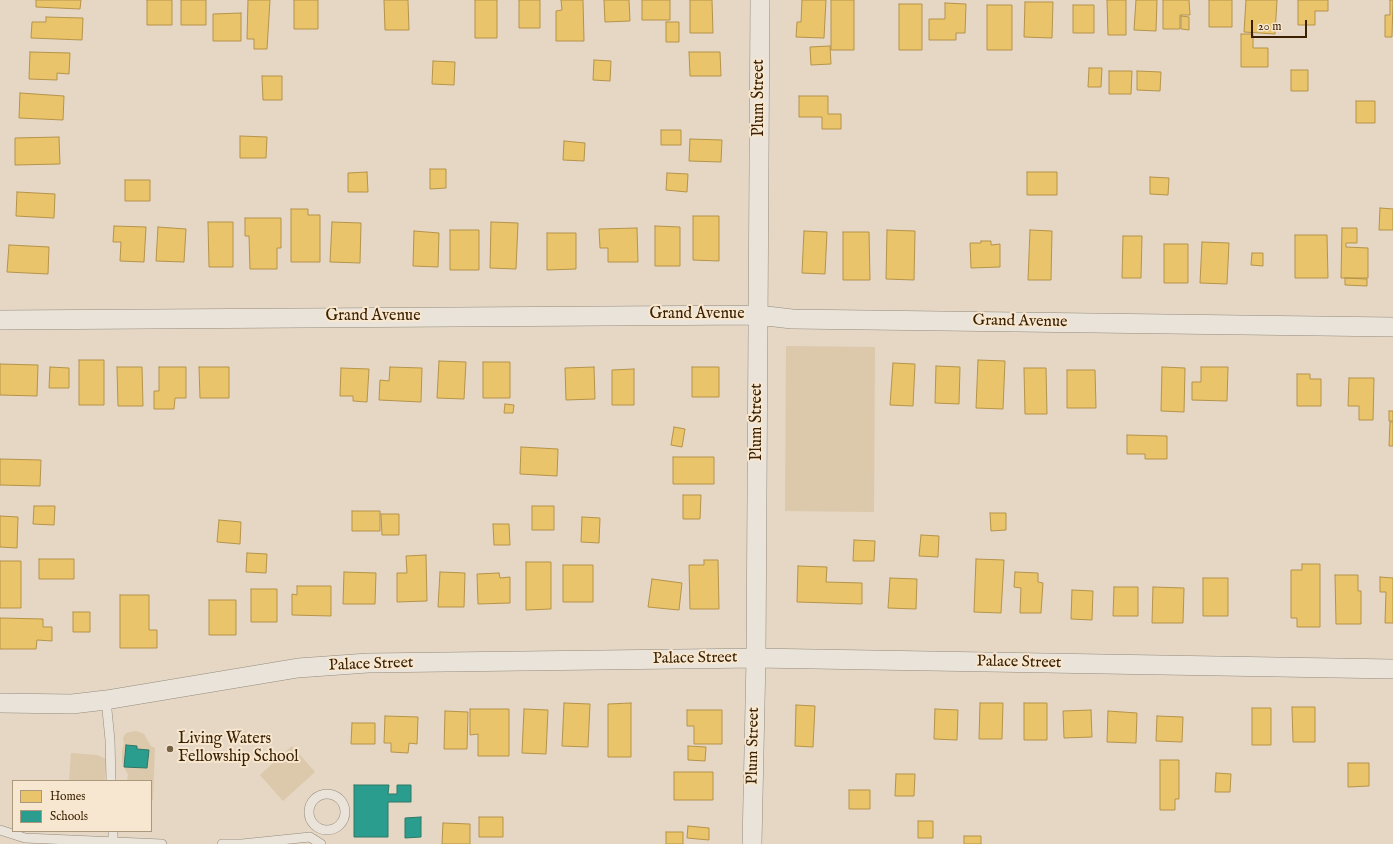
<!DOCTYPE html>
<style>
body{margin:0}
#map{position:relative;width:1393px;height:844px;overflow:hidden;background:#e5d7c4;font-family:"IM FELL English",serif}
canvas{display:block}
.legend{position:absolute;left:12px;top:780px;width:140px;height:52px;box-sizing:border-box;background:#f7e7d0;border:1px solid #ac987d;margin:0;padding:5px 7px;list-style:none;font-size:12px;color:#3b2101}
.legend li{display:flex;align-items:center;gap:8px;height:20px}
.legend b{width:20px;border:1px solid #ac987d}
.scale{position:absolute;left:1251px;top:20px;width:56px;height:18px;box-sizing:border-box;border:2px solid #3b2101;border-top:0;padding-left:5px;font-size:12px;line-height:14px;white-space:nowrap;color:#3b2101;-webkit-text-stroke:3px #f7e7d0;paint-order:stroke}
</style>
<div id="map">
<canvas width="1393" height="844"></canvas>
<ul class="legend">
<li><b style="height:11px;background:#e9c46a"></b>Homes</li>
<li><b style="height:11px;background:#2a9d8f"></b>Schools</li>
</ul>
<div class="scale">20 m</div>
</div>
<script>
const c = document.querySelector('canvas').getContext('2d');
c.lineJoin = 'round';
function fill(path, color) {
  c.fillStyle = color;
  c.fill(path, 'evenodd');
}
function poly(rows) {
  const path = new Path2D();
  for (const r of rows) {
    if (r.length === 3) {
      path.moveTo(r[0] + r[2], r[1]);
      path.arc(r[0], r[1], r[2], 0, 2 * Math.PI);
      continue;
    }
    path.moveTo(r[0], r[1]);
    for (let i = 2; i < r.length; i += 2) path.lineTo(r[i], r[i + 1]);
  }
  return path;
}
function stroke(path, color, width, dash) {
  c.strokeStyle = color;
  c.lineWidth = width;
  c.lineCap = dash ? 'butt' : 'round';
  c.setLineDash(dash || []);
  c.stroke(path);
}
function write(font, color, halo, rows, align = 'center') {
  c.font = font + ' "IM FELL English",serif';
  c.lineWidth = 4;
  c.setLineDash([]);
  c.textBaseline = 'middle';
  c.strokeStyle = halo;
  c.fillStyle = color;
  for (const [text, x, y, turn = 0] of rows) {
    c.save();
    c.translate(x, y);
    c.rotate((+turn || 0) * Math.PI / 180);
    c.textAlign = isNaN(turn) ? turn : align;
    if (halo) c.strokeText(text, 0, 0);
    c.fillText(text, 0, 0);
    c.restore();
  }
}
fill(poly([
 [786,346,875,347,874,512,785,511],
 [136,731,144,734,151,746,155,748,153,800,151,802,151,781,127,781,128,775,122,762,122,750,124,743,123,738,126,733],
 [292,746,315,772,283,801,260,775],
 [71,753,97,755,106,759,105,781,69,781]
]), '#dcc8ab');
const homes = poly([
 [36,0,81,0,80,9,36,7,36,0],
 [147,0,172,0,172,25,147,25,147,0],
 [181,0,206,0,206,25,181,25,181,0],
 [248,0,270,0,267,49,254,49,254,39,247,39,248,0],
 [294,0,318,0,318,29,294,29,294,0],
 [384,0,408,0,409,30,385,30,384,0],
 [475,0,497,0,497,38,475,38,475,0],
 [519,0,540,0,540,28,519,28,519,0],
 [561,0,583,0,584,41,556,41,556,11,562,10,561,0],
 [604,0,629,0,630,21,605,22,604,0],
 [642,0,670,0,670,20,642,20,642,0],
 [690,0,712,0,713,33,690,33,690,0],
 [802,0,826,0,824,38,796,37,797,22,801,22,802,0],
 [831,0,854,0,854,50,831,50,831,0],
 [1107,0,1126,0,1126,35,1108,35,1107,0],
 [1136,0,1157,0,1156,31,1134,30,1136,0],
 [1163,0,1189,0,1190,15,1180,15,1180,29,1163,29,1163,0],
 [1209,0,1232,0,1232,27,1209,27,1209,0],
 [1246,0,1277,0,1275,34,1244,32,1246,0],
 [1298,0,1328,0,1328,11,1315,11,1315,25,1298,25,1298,0],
 [1390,0,1393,0,1392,37,1385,37,1385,15,1390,15,1390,0],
 [1025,2,1053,2,1052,38,1024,37,1025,2],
 [945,3,966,4,965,33,956,33,956,40,929,40,929,19,945,19,945,3],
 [899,4,922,4,922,50,899,50,899,4],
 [987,5,1012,5,1012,50,987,50,987,5],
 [1073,5,1094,5,1094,33,1073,33,1073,5],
 [241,13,241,41,213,41,213,14,241,13],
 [1181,16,1189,17,1189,30,1181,29,1181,16],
 [46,17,83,18,82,40,31,38,32,22,46,22,46,17],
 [666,22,679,22,679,42,666,42,666,22],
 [1241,34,1253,34,1253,48,1268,48,1268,67,1241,67,1241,34],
 [830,46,831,64,811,65,810,47,830,46],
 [30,52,70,53,69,74,57,73,57,80,29,79,30,52],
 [689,52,720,52,721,76,690,76,689,52],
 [594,60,611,61,610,81,593,80,594,60],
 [433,61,455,62,454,85,432,84,433,61],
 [1089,68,1102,68,1101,87,1088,87,1089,68],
 [1291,70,1308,70,1308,91,1291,91,1291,70],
 [1109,71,1132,71,1131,94,1109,94,1109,71],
 [1137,71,1161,72,1160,91,1137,90,1137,71],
 [262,76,282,76,282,100,263,100,262,76],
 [20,93,64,96,63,120,19,118,20,93],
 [799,96,828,96,828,114,841,114,841,129,822,129,822,117,799,117,799,96],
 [1356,101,1375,101,1375,123,1356,123,1356,101],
 [661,130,681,130,681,145,661,145,661,130],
 [240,136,267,137,266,158,240,158,240,136],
 [59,137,60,164,15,165,15,138,59,137],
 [690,139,722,140,721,162,689,161,690,139],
 [564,141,585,143,584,161,563,160,564,141],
 [430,169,446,169,446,188,430,189,430,169],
 [367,172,368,192,348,192,348,173,367,172],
 [1027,172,1057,172,1057,195,1027,195,1027,172],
 [667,173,688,174,687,192,666,190,667,173],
 [1150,177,1169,178,1168,195,1150,194,1150,177],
 [125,180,150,180,150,201,125,201,125,180],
 [17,192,55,194,54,218,16,216,17,192],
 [1380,208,1393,209,1393,230,1379,230,1380,208],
 [291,209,308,209,308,215,320,215,320,262,291,262,291,209],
 [693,216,719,216,719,261,693,260,693,216],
 [245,218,281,218,281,248,277,248,277,269,250,269,249,236,245,236,245,218],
 [208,222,233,222,233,267,209,267,208,222],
 [332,222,361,223,360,263,330,262,332,222],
 [491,222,518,223,516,269,490,268,491,222],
 [114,226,146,227,144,262,120,261,121,242,113,242,114,226],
 [655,226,680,227,680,266,655,266,655,226],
 [158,227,186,229,184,262,156,261,158,227],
 [637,228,638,262,608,262,608,248,600,248,599,229,637,228],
 [1342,228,1357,228,1357,243,1346,243,1346,247,1368,248,1368,278,1341,278,1342,228],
 [450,230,479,230,479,270,450,270,450,230],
 [887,230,915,231,914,280,886,279,887,230],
 [1030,230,1052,231,1051,280,1028,280,1030,230],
 [414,231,439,233,438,267,413,266,414,231],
 [804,231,827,232,825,274,802,273,804,231],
 [843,232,869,232,870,280,843,280,843,232],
 [547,233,576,233,576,269,547,270,547,233],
 [1295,235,1327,235,1328,278,1295,278,1295,235],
 [1123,236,1142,236,1141,278,1122,278,1123,236],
 [981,241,991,241,991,245,1000,244,1000,267,971,268,970,243,981,243,981,241],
 [1202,242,1229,243,1227,284,1200,283,1202,242],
 [1164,244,1188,244,1188,283,1164,283,1164,244],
 [9,245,49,247,48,274,7,272,9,245],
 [1252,253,1263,253,1263,266,1251,265,1252,253],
 [1345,278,1367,279,1367,286,1345,285,1345,278],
 [79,360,104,360,104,405,79,405,79,360],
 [978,360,1005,361,1003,409,976,408,978,360],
 [439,361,466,362,464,399,437,398,439,361],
 [483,362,510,362,510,398,483,398,483,362],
 [893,363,915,364,913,406,890,405,893,363],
 [0,364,38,365,37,396,0,395,0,364],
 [936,366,960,367,959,404,935,403,936,366],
 [50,367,69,368,69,388,49,388,50,367],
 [117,367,142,367,143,406,118,406,117,367],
 [159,367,186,367,186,398,175,398,174,409,154,409,154,391,159,391,159,367],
 [199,367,229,367,229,398,200,398,199,367],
 [390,367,422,368,421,402,379,400,380,380,389,381,390,367],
 [594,367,595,399,566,400,565,368,594,367],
 [692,367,719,367,719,397,692,397,692,367],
 [1162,367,1185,368,1184,412,1161,411,1162,367],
 [1201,367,1228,367,1227,401,1192,400,1192,382,1201,382,1201,367],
 [341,368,369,369,367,402,353,401,353,396,340,396,341,368],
 [1024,368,1046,368,1047,414,1025,414,1024,368],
 [634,369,634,405,612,405,612,370,634,369],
 [1067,370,1095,370,1096,408,1067,408,1067,370],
 [1297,374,1310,374,1310,379,1321,379,1321,406,1297,406,1297,374],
 [1349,378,1374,378,1373,420,1359,420,1359,406,1348,406,1349,378],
 [505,404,514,405,513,413,504,413,505,404],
 [1389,411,1393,411,1393,421,1389,421,1389,411],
 [1390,422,1393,422,1393,446,1389,446,1390,422],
 [674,427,685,429,682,447,671,445,674,427],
 [1127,435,1167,436,1167,459,1145,459,1145,454,1127,454,1127,435],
 [521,447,558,449,557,476,520,474,521,447],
 [673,457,714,457,714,484,673,484,673,457],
 [0,459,41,460,40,486,0,485,0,459],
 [683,495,701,495,700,519,683,519,683,495],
 [34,506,55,506,54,525,33,524,34,506],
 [532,506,554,506,554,530,532,530,532,506],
 [352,511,380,511,380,531,352,531,352,511],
 [990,513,1006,513,1006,530,991,531,990,513],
 [381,514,399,514,399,535,382,535,381,514],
 [0,516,18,517,17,548,0,547,0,516],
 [582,517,600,518,599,543,581,542,582,517],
 [219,520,241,522,240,544,217,542,219,520],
 [493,524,509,524,510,545,494,545,493,524],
 [921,535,939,536,938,557,919,556,921,535],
 [854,540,875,541,874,561,853,561,854,540],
 [247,553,267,554,266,573,246,572,247,553],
 [426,555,427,601,397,602,397,573,407,573,406,556,426,555],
 [39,559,74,559,74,579,39,579,39,559],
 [976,559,1004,560,1001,613,974,612,976,559],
 [704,560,718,560,719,609,690,609,689,565,704,565,704,560],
 [0,561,21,561,21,608,0,608,0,561],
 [526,562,551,562,551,609,526,610,526,562],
 [1302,564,1320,564,1320,627,1297,627,1297,618,1291,618,1291,570,1302,570,1302,564],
 [563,565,593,565,593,602,563,602,563,565],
 [798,566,827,567,826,582,862,583,862,604,797,602,798,566],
 [344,572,376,573,375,604,343,604,344,572],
 [440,572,465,573,464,607,438,607,440,572],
 [1015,572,1038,573,1038,582,1043,583,1041,613,1020,613,1021,588,1014,587,1015,572],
 [499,573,500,578,510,577,510,603,478,604,477,574,499,573],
 [1335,575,1358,575,1358,591,1361,591,1361,624,1336,624,1335,575],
 [1380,577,1393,578,1393,623,1385,623,1386,592,1380,592,1380,577],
 [890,578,917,579,916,609,888,608,890,578],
 [1203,578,1228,578,1228,616,1203,616,1203,578],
 [652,579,682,583,679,610,648,607,652,579],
 [297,586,331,586,331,616,292,615,292,594,297,595,297,586],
 [1114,587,1138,587,1138,616,1113,616,1114,587],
 [1153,587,1184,588,1183,623,1152,623,1153,587],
 [251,589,277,589,277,622,251,622,251,589],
 [1072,590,1093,591,1092,620,1071,619,1072,590],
 [120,595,149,595,149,630,157,630,157,648,120,648,120,595],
 [209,600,236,600,236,635,209,635,209,600],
 [73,612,90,612,90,632,73,632,73,612],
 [0,618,43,619,43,627,52,627,52,641,37,640,36,649,0,649,0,618],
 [564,703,590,704,588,747,562,746,564,703],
 [631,703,631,757,608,757,608,704,631,703],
 [980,703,1003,703,1002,739,979,739,980,703],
 [1024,703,1047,703,1047,740,1024,740,1024,703],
 [796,705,815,706,813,747,795,746,796,705],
 [1292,707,1315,707,1315,742,1293,742,1292,707],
 [1252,708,1271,708,1271,745,1252,745,1252,708],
 [470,709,509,709,509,756,478,756,478,734,470,735,470,709],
 [524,709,548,710,546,754,522,753,524,709],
 [935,709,958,710,957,740,934,739,935,709],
 [687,710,722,710,722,744,694,744,694,726,687,726,687,710],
 [1091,710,1092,737,1064,738,1063,711,1091,710],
 [445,711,468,712,467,749,444,749,445,711],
 [1108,711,1137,713,1136,743,1107,742,1108,711],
 [385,716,418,717,417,744,409,743,408,753,391,752,391,743,384,743,385,716],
 [1157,716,1183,717,1182,742,1156,741,1157,716],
 [352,723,375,723,375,744,351,744,352,723],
 [688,746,706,747,705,761,688,760,688,746],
 [1160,760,1179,760,1179,799,1175,799,1175,810,1160,810,1160,760],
 [1348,763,1369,763,1369,786,1348,787,1348,763],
 [674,772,713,772,713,800,674,800,674,772],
 [1216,773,1231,774,1230,792,1215,792,1216,773],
 [896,774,915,774,914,796,895,796,896,774],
 [849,790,870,790,870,809,849,809,849,790],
 [479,817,503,817,503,837,479,837,479,817],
 [918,821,933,821,933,838,918,838,918,821],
 [443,823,470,824,470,844,442,844,443,823],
 [688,826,709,828,709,840,687,838,688,826],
 [666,832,683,832,683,844,666,844,666,832],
 [964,836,981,836,981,844,964,844,964,836]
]);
fill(homes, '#e9c46a');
stroke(homes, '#b5934a', 1);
const schools = poly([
 [126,745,137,746,137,749,149,750,147,768,124,767,126,745],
 [354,785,389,785,388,794,397,794,397,785,411,785,411,802,388,802,388,837,354,837,354,785],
 [421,817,421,837,405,838,405,818,421,817]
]);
fill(schools, '#2a9d8f');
stroke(schools, '#2f7864', 1);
const lane = poly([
 [106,700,110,740,111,781],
 [327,812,18],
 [0,830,25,838,162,844],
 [113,831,113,842],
 [222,844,242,844,310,837,321,844]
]);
const street = poly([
 [0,320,758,315,792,319,1393,327],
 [0,703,72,704,106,700,298,668,368,663,756,658,1393,669],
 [752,844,756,658,760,0]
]);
stroke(lane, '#968b7c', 10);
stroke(street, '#968b7c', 20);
stroke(lane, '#e9e3d9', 9);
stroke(street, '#e9e3d9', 19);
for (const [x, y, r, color] of [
 [170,749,4,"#766145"]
]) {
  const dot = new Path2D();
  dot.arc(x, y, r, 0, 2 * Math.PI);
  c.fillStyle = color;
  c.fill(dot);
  stroke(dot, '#f7e7d0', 1.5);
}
write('16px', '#3b2101', '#f7e7d0', [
 ["Plum Street",760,98,-90],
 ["Grand Avenue",697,315],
 ["Grand Avenue",373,317],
 ["Grand Avenue",1020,322,1],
 ["Plum Street",758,422,-90],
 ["Palace Street",695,659,-1],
 ["Palace Street",1019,663,1],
 ["Palace Street",371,665,-2],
 ["Plum Street",754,746,-89]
]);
write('16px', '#3b2101', '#f7e7d0', [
 ["Living Waters",178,740],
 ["Fellowship School",178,758]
], 'left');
</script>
